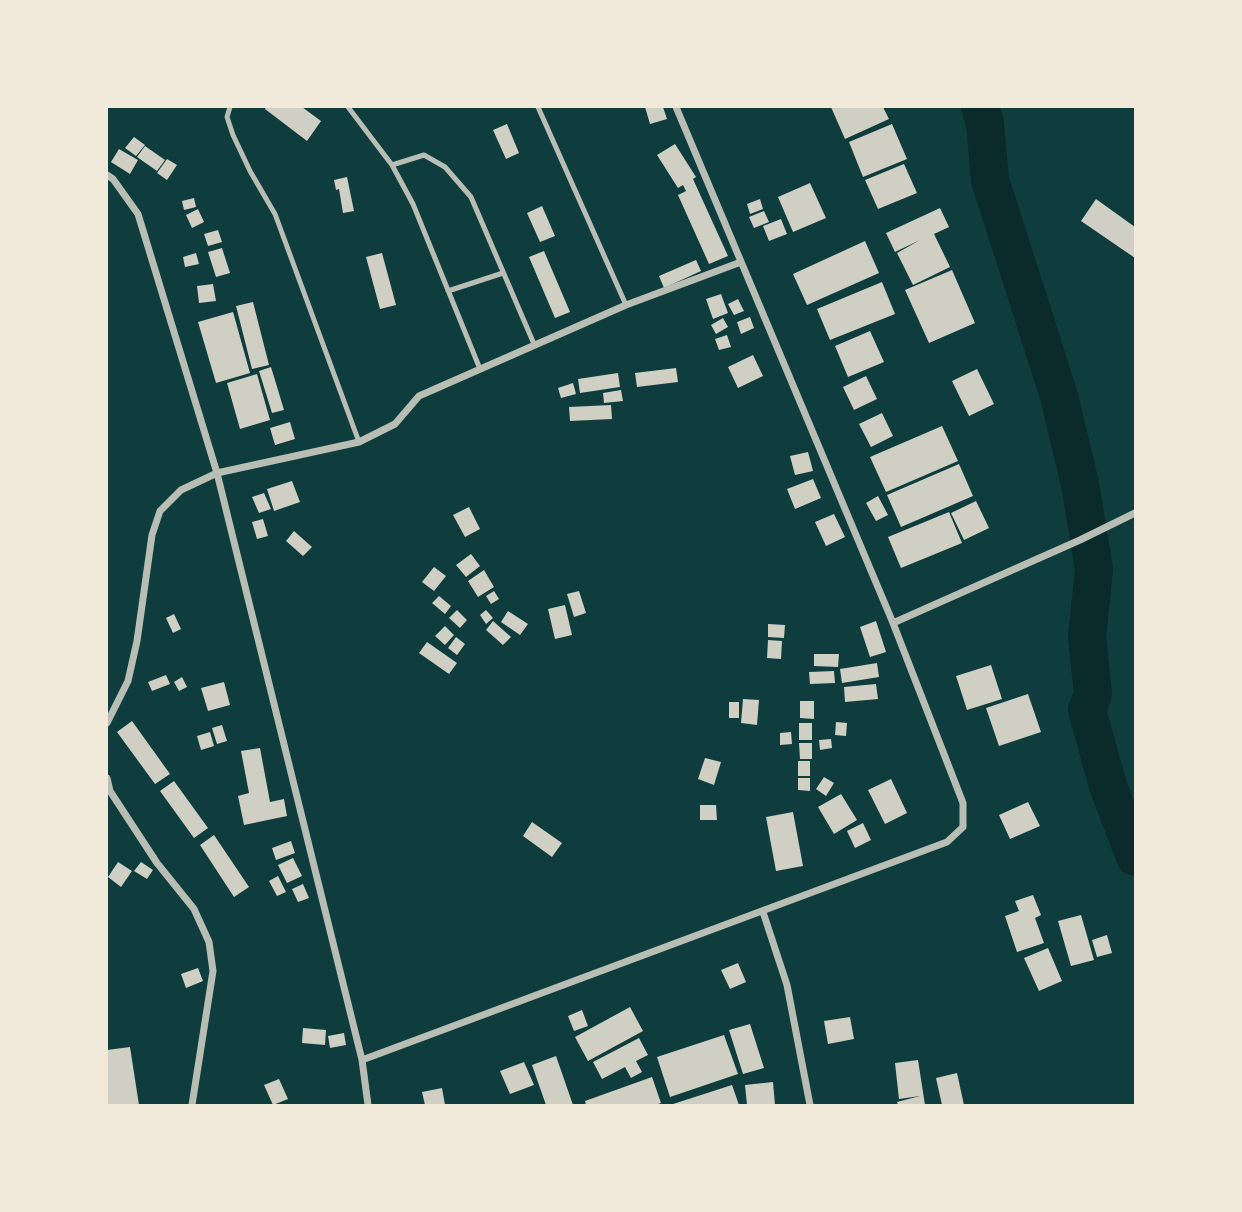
<!DOCTYPE html>
<style>
body{margin:0}
#map{position:relative;width:1242px;height:1212px;overflow:hidden;background:#0f3d3e;font-family:Commissioner,sans-serif}
canvas{display:block}
.frame{position:absolute;inset:0;border:108px solid #f1e9da;pointer-events:none}
</style>
<div id="map">
<canvas width="1242" height="1212"></canvas>
<div class="frame"></div>
</div>
<script>
const c = document.querySelector('canvas').getContext('2d');
c.lineJoin = 'round';
function poly(rows) {
  const path = new Path2D();
  for (const r of rows) {
    path.moveTo(r[0], r[1]);
    for (let i = 2; i < r.length; i += 2) path.lineTo(r[i], r[i + 1]);
  }
  return path;
}
function stroke(path, color, width, dash) {
  c.strokeStyle = color;
  c.lineWidth = width;
  c.lineCap = dash ? 'butt' : 'round';
  c.setLineDash(dash || []);
  c.stroke(path);
}
function fill(path, color) {
  c.fillStyle = color;
  c.fill(path, 'evenodd');
}
stroke(poly([
 [980,107,985,123,990,180,1059,396,1080,484,1094,569,1087,637,1093,694,1087,710,1108,786,1135,857]
]), '#0a2a2b', 38);
fill(poly([
 [266,107,302,107,321,121,307,141,265,109],
 [645,107,663,107,667,119,650,124],
 [831,107,883,107,889,119,845,139],
 [507,124,519,153,506,159,493,130],
 [892,124,907,159,863,177,849,142],
 [134,137,145,145,136,156,125,148],
 [675,144,696,177,693,179,728,256,709,264,678,195,686,191,683,185,678,188,657,155],
 [145,146,165,160,157,171,137,157],
 [119,149,138,160,130,174,111,162],
 [167,159,177,165,167,180,157,173],
 [904,164,917,193,878,209,865,180],
 [347,177,354,211,343,213,339,189,336,190,334,180],
 [810,183,826,218,793,232,778,197],
 [194,198,196,207,184,210,182,201],
 [760,199,763,209,750,214,747,204],
 [1096,199,1135,227,1135,258,1081,221],
 [542,206,555,236,540,242,527,213],
 [940,208,949,227,934,234,950,267,913,285,897,253,920,240,895,252,886,233],
 [198,209,204,222,192,228,186,215],
 [764,211,769,222,754,228,749,217],
 [781,219,787,234,769,241,763,226],
 [218,230,222,242,208,246,204,234],
 [865,241,879,273,807,305,793,274],
 [222,248,230,273,216,277,208,252],
 [544,251,570,312,555,318,529,257],
 [196,253,199,264,185,267,183,257],
 [382,253,396,305,380,309,366,257],
 [696,260,701,271,664,288,659,276],
 [952,270,975,323,929,343,905,290],
 [882,282,895,314,830,340,817,309],
 [213,284,216,301,199,303,197,286],
 [721,294,728,313,713,319,706,299],
 [738,299,744,311,734,315,728,304],
 [253,302,269,365,252,369,236,306],
 [233,312,250,373,216,383,198,322],
 [750,317,754,328,741,334,737,322],
 [723,318,728,327,716,334,711,325],
 [870,331,884,362,848,377,835,346],
 [727,335,731,347,719,350,715,339],
 [753,355,763,376,738,388,728,367],
 [271,367,284,410,272,413,259,371],
 [676,368,678,382,637,387,635,373],
 [977,369,994,404,969,416,952,381],
 [618,373,620,387,580,393,578,379],
 [257,374,270,420,240,429,227,383],
 [866,376,877,399,854,410,843,387],
 [573,383,576,394,561,398,558,388],
 [621,390,623,401,604,403,603,393],
 [611,405,612,419,570,421,569,407],
 [882,413,893,436,871,447,859,424],
 [290,422,295,439,275,445,270,428],
 [942,426,958,461,886,492,870,457],
 [808,452,813,471,795,475,790,456],
 [959,464,973,496,901,527,887,495],
 [813,479,821,498,795,509,787,489],
 [292,481,300,502,274,511,267,489],
 [264,493,271,509,259,513,252,497],
 [878,496,888,515,876,521,866,503],
 [976,501,989,528,964,540,951,513],
 [469,507,480,529,465,537,453,515],
 [949,512,962,543,901,568,888,537],
 [834,514,845,537,826,546,815,522],
 [263,519,268,536,257,539,252,522],
 [294,531,312,547,303,556,286,541],
 [471,554,480,566,466,577,456,565],
 [434,567,446,576,434,591,422,582],
 [484,570,494,587,478,597,468,581],
 [494,591,499,599,491,604,486,596],
 [579,591,586,613,574,617,567,594],
 [439,596,451,606,445,614,432,603],
 [565,605,572,635,555,639,548,609],
 [457,610,467,620,460,628,449,618],
 [486,610,493,618,486,624,480,615],
 [508,611,528,624,520,635,501,622],
 [174,614,181,629,173,633,166,618],
 [493,621,511,637,503,645,486,630],
 [876,621,886,652,870,657,860,627],
 [768,624,785,625,784,638,768,637],
 [445,626,454,635,445,645,435,636],
 [456,637,465,644,457,655,448,648],
 [768,640,782,641,781,659,767,658],
 [427,642,457,663,449,674,419,653],
 [814,654,839,654,838,667,814,666],
 [877,663,879,677,842,683,840,669],
 [991,665,1002,699,967,710,956,676],
 [834,671,835,683,810,684,809,672],
 [166,675,170,684,152,691,148,682],
 [182,677,187,687,179,691,174,682],
 [224,682,230,705,208,711,201,688],
 [876,684,878,699,845,702,844,687],
 [1028,694,1041,732,999,746,986,708],
 [743,699,759,700,757,725,741,723],
 [800,701,814,701,814,719,800,718],
 [729,702,739,702,739,718,729,718],
 [132,721,170,774,155,784,117,732],
 [836,722,847,723,846,736,835,735],
 [799,723,812,723,812,740,799,740],
 [222,725,227,741,217,744,212,728],
 [210,732,214,746,201,750,197,736],
 [791,732,792,744,780,745,780,733],
 [831,739,832,748,820,750,819,740],
 [799,743,812,743,812,759,800,759],
 [260,748,270,802,284,799,287,816,244,825,238,796,249,793,241,751],
 [705,758,721,762,714,785,698,779],
 [798,761,810,761,810,776,798,776],
 [824,777,834,783,826,796,816,789],
 [798,778,810,778,810,791,798,790],
 [891,779,907,813,885,824,868,790],
 [174,781,208,828,194,838,160,791],
 [841,794,857,820,834,834,818,807],
 [1028,802,1040,826,1010,839,999,815],
 [700,805,716,805,717,820,700,820],
 [793,812,803,866,776,871,766,817],
 [532,822,562,843,552,857,523,836],
 [863,823,871,840,855,848,847,831],
 [214,835,249,887,234,897,200,845],
 [291,841,295,853,276,860,272,848],
 [293,858,302,876,287,883,278,865],
 [118,862,132,871,121,887,108,877],
 [141,862,153,870,147,879,134,871],
 [278,876,286,892,277,896,269,881],
 [303,884,309,898,298,902,292,889],
 [1033,895,1041,915,1035,918,1044,943,1017,952,1005,916,1019,911,1015,901],
 [1081,915,1094,960,1071,966,1058,921],
 [1107,935,1112,953,1097,957,1092,940],
 [1048,948,1062,981,1039,991,1024,958],
 [738,963,746,982,730,989,721,970],
 [198,968,203,981,186,988,181,974],
 [630,1007,643,1031,588,1061,575,1037],
 [582,1010,588,1026,574,1031,568,1016],
 [850,1017,854,1039,828,1044,824,1021],
 [750,1024,764,1068,743,1074,729,1030],
 [303,1028,326,1030,325,1045,302,1043],
 [344,1033,346,1045,330,1048,328,1036],
 [724,1035,738,1074,670,1097,657,1057],
 [639,1038,648,1055,636,1061,642,1072,631,1078,625,1067,602,1079,593,1062],
 [130,1047,139,1105,107,1105,107,1050],
 [556,1056,573,1105,546,1105,532,1065],
 [918,1060,925,1105,898,1105,897,1102,920,1096,899,1099,895,1063],
 [524,1062,534,1085,510,1094,500,1071],
 [957,1073,964,1105,942,1105,936,1078],
 [652,1077,661,1103,655,1105,586,1105,585,1101],
 [279,1079,288,1099,273,1105,264,1085],
 [773,1082,775,1105,747,1105,745,1085],
 [732,1085,739,1105,670,1105],
 [442,1088,445,1105,425,1105,422,1092]
]), '#cfcfc3');
stroke(poly([
 [230,107,227,117,233,135,250,171,275,214,359,442],
 [348,107,392,165,413,204,480,369],
 [538,107,626,305],
 [392,165,424,155,445,167,471,197,534,344],
 [448,291,503,273]
]), '#b8beb3', 5);
stroke(poly([
 [107,175,113,179,138,214,217,473,362,1060,368,1105],
 [893,623,1080,540,1135,513],
 [107,723,128,681,137,641,152,535,160,511,181,490,217,473,359,442,395,424,419,396,626,305,741,262],
 [107,778,110,791,157,863,194,909,209,942,213,971,192,1105],
 [763,912,787,985,810,1105],
 [362,1060,947,842,963,827,963,803,893,623,676,107]
]), '#b8beb3', 7);
</script>
